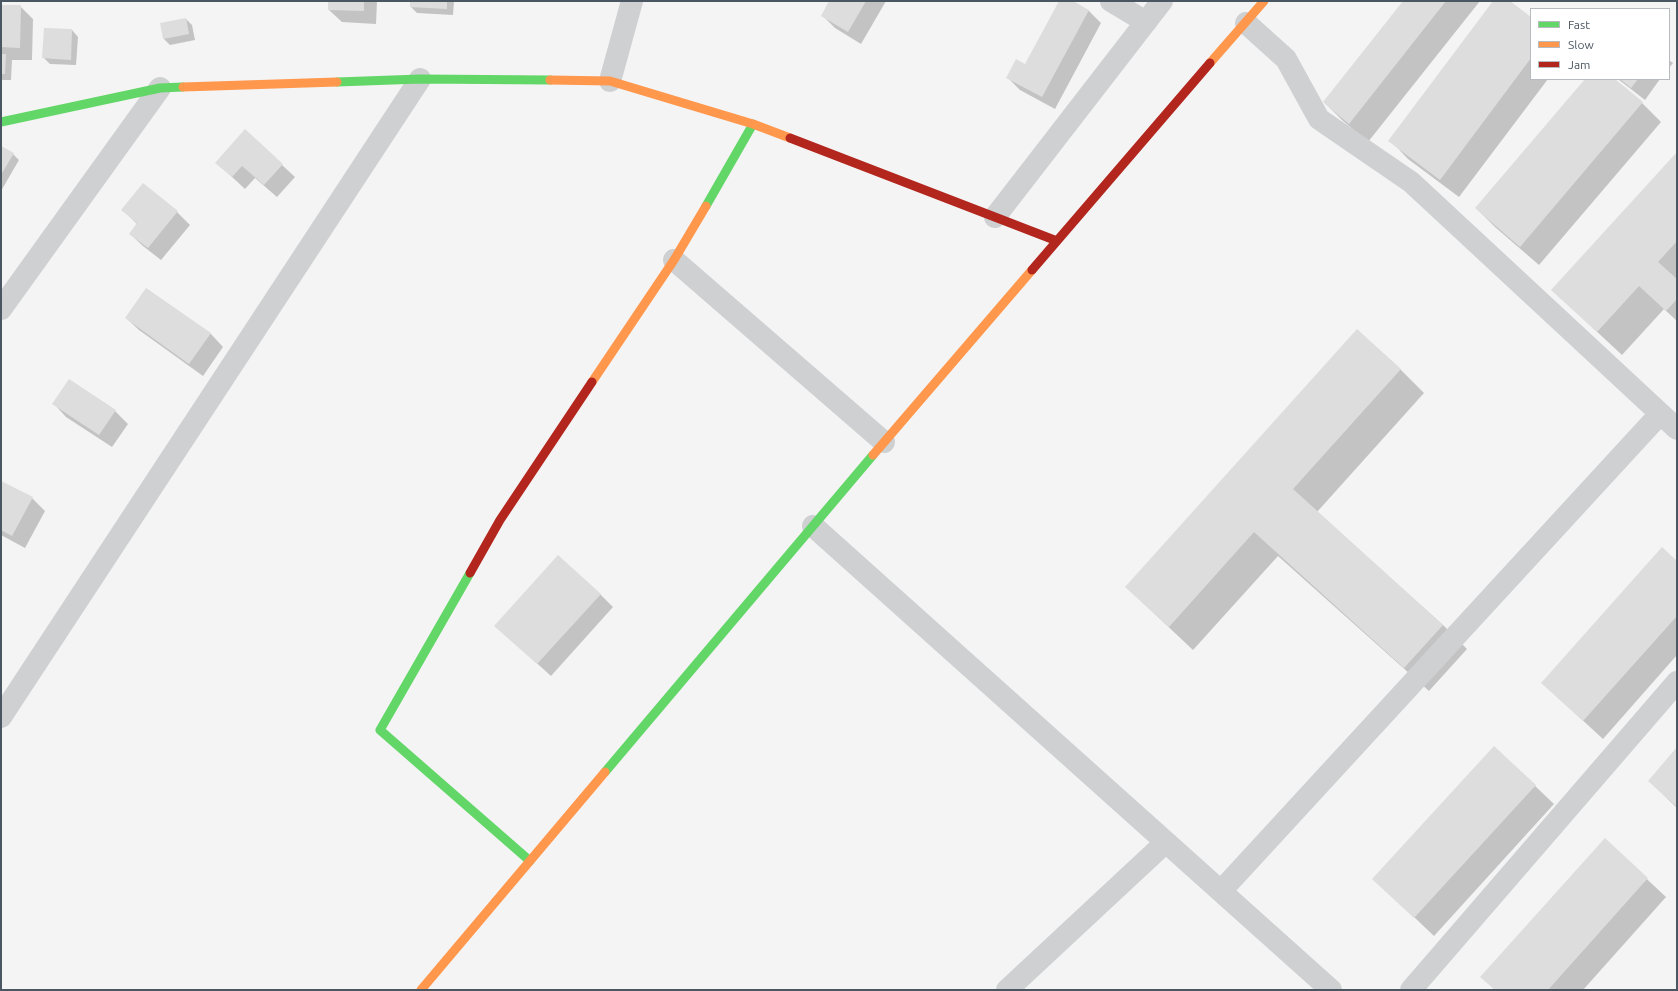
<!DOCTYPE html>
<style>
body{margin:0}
#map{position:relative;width:1678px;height:991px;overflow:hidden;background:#f4f4f4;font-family:Ubuntu,sans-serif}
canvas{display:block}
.frame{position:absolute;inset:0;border:2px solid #4a5661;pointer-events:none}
.legend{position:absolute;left:1530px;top:8px;width:140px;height:72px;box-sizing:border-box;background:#fff;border:1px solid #b7bbc0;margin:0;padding:5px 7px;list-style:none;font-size:12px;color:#4a5661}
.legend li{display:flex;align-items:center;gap:8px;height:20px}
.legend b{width:20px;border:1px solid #b7bbc0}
</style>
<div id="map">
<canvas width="1678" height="991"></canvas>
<div class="frame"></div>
<ul class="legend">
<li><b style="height:5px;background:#63d668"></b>Fast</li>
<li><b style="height:5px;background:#ff974d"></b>Slow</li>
<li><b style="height:5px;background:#b3261e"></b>Jam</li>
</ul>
</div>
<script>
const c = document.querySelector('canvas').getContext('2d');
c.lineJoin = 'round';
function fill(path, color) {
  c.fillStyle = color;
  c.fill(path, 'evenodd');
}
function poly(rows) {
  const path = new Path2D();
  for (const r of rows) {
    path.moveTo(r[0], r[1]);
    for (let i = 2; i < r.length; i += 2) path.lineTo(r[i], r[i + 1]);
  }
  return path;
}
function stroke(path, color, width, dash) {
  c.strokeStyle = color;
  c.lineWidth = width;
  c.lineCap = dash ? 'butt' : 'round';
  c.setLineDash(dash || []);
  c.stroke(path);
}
fill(poly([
 [329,1,377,1,376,24,342,22,329,10],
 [411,1,454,1,453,15,417,13,411,7],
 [830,1,886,1,861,44,835,28,822,15],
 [1060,1,1071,1,1088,10,1101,23,1055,109,1020,90,1007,77,1025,66],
 [1404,1,1480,1,1368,142,1343,121,1324,102],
 [1494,1,1509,1,1531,18,1531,79,1548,79,1459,197,1408,159,1390,140],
 [1,6,20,6,33,19,32,60,12,60,11,80,1,80],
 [186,19,192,25,195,40,170,45,164,39,161,24],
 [72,30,78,37,76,65,50,64,44,58],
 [1669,60,1673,63,1669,68],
 [1586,79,1613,79,1642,103,1661,122,1539,265,1495,227,1476,208],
 [1618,79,1660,79,1645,100],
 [245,131,295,177,277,197,255,178,245,189,217,163],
 [1,147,13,154,19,160,1,191],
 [1677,154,1677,321,1664,309,1622,355,1552,290],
 [123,210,177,212,190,225,161,260,143,246,130,234,137,224],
 [147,289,211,334,223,347,203,376,139,330,126,318],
 [1400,369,1424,393,1317,512,1443,625,1467,649,1429,691,1278,556,1193,650,1126,587],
 [54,404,115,411,128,424,112,447,66,417],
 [1,482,32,498,45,511,25,548,1,535],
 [1677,562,1677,655,1603,739,1542,683],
 [600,594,613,607,551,676,496,626],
 [1494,747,1554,804,1434,936,1374,879],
 [1677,749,1677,808,1649,781],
 [1605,840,1666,897,1583,990,1495,990,1482,977]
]), '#0003');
fill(poly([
 [328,1,364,1,364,11,328,10],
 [410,1,447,1,447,9,410,7],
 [829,1,866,1,848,32,821,16],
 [1059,1,1073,1,1089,10,1042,97,1006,78,1016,59,1025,64],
 [1403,1,1446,1,1349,124,1323,102],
 [1493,1,1510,1,1531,17,1531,58,1440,180,1388,141],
 [1,5,21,5,20,48,1,47],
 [186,18,189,34,163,39,160,23],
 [44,28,72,29,71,60,42,58],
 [1,54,6,54,5,74,1,74],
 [1585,79,1615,79,1643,102,1520,247,1475,208],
 [1620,79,1638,79,1631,88],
 [245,129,283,164,264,185,242,166,232,177,215,163],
 [1,146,14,153,1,175],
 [1677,152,1677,241,1658,262,1677,279,1677,299,1666,311,1639,286,1597,332,1551,290],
 [143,183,178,211,148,248,129,234,137,223,121,210],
 [146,288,211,333,189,364,125,318],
 [1357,329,1401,369,1293,489,1443,625,1404,668,1254,532,1169,627,1125,587],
 [69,379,116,410,99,435,52,404],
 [1,481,33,497,12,536,1,530],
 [1662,547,1677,561,1677,616,1583,721,1541,683],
 [558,555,601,594,537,664,494,626],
 [1494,746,1536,785,1414,918,1372,879],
 [1677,747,1677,807,1648,781],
 [1605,838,1648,878,1548,990,1495,990,1480,977]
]), '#ddddde');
stroke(poly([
 [1111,1,1146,22],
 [1246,23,1286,59,1319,119,1411,182,1677,429],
 [610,81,632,1],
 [995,217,1162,1],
 [674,260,884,442],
 [1,309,160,88],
 [813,526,1331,990],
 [1,717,420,79],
 [1221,891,1660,414],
 [1007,990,1166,842],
 [1411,990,1677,682]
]), '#ced0d2', 22);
stroke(poly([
 [337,82,420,79,550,80],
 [1,122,160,88,183,87],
 [706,206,753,124],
 [470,573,380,730,530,861],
 [605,772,873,455]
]), '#63d668', 9);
stroke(poly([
 [1210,63,1264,1],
 [550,80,610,81,753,124,790,138],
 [183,87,337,82],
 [592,382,674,260,706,206],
 [873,455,1032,270],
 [421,990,605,772]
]), '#ff974d', 9);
stroke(poly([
 [790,138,1057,241],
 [1032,270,1210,63],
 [470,573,500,520,592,382]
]), '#b3261e', 9);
</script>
